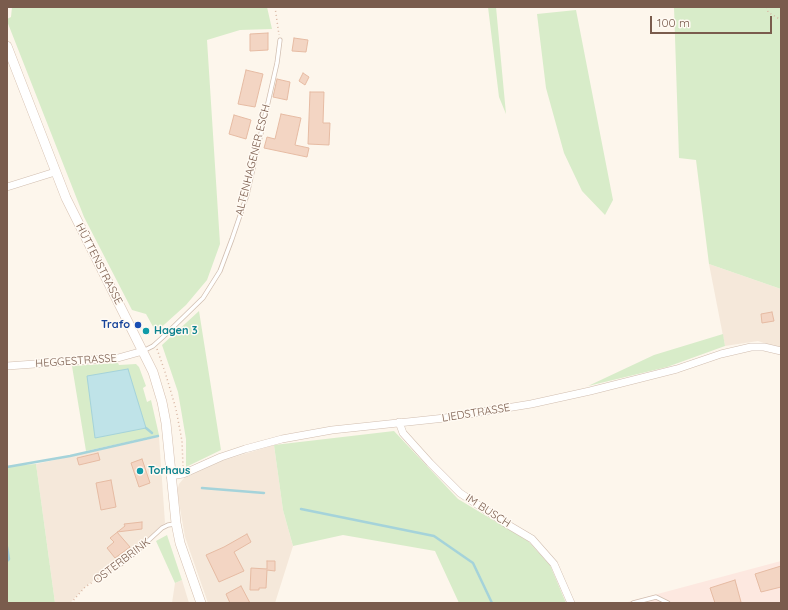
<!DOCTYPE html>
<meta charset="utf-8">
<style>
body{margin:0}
#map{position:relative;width:788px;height:610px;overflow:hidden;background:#fdf6ec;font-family:Quicksand,sans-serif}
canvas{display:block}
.frame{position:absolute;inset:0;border:8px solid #7a5c4d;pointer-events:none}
.scale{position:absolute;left:650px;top:16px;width:122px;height:18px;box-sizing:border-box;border:2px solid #7a5c4d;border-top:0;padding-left:5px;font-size:12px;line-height:14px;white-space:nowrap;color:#7a5c4d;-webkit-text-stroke:3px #fffaf3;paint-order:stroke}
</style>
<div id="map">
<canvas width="788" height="610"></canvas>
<div class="frame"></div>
<div class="scale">100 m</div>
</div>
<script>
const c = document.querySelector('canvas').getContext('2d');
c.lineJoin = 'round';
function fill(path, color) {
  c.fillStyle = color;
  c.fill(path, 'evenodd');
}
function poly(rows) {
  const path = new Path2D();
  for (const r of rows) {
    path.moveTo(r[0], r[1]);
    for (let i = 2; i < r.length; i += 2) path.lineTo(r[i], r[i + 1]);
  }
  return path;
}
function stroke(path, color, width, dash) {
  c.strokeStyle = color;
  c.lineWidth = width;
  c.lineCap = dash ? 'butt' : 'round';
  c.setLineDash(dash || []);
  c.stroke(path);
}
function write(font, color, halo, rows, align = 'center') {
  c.font = font + ' Quicksand,sans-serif';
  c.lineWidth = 3;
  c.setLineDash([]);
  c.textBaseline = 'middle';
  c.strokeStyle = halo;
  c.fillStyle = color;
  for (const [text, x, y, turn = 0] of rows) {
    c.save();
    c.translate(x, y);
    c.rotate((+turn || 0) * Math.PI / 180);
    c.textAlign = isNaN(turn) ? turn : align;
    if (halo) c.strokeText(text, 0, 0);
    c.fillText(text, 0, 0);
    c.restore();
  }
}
fill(poly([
 [709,264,781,289,781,349,758,341,725,346],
 [159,437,165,523,134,550,85,587,70,603,55,603,36,464],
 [274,445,283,510,293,546,275,603,208,603,185,537,177,491,179,484,184,478,221,461],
 [182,580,189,603,172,603,175,583]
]), '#f5e8da');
fill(poly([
 [781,561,781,603,624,603]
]), '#fde8e0');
fill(poly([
 [12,7,267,7,272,29,240,30,207,40,220,244,207,280,186,305,156,332,146,314,132,310,84,217,7,21,7,19,11,17],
 [488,7,496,7,506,114,499,97],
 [674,7,781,7,781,289,709,264,696,160,679,158],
 [576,10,613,200,605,215,582,191,564,153,546,88,537,14],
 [199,311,221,450,186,467,186,439,178,392,162,345],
 [723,334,725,346,667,367,588,386,654,355],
 [118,363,119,365,136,364,139,367,146,386,143,388,147,402,151,400,159,435,86,451,72,366],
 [394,431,458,499,528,541,550,565,566,603,459,603,435,551,343,535,293,546,283,510,274,445],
 [36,464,55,603,7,603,7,466],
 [167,535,182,580,175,583,156,541]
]), '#d8ecc9');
const water = poly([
 [128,369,146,428,95,438,87,376,128,369]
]);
fill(water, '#bfe3e8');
stroke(water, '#a5d3da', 1);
stroke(poly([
 [146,428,152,433],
 [7,467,70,456,158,436],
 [202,488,264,493],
 [301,509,434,536,473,563,492,603],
 [7,547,9,559,7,561]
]), '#a5d3da', 2.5);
const building = poly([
 [268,33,268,50,250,51,250,34,268,33],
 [294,38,308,40,306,52,292,51,294,38],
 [246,70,263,74,255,107,238,104,246,70],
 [303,73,309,77,305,85,299,81,303,73],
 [277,79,290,82,287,100,273,97,277,79],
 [310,92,324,92,323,123,330,123,329,145,308,144,310,92],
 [281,114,301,118,295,145,309,148,307,157,264,148,267,137,275,139,281,114],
 [234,115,251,120,246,139,229,134,234,115],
 [772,312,774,321,762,323,761,314,772,312],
 [98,453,100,460,79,465,77,458,98,453],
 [142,459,150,483,139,487,131,463,142,459],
 [111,480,116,507,101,510,96,483,111,480],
 [142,522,142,529,117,532,130,547,115,558,107,548,114,542,110,538,125,526,124,524,142,522],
 [247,534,251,542,234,552,244,571,219,582,206,555,224,547,247,534],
 [267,561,275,561,275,571,267,570,266,588,259,588,259,590,250,590,251,568,267,569,267,561],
 [781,566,781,587,761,592,755,574,781,566],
 [735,580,741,602,737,603,715,603,710,588,735,580],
 [241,586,250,603,230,603,226,594,241,586]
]);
fill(building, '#f3d5c3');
stroke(building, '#e6bba3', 1);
const service = poly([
 [143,351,153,346,163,337,203,298,220,271,232,239,247,195,277,63,280,40],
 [117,567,136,552,162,528,168,525,175,524],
 [633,603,656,597,668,603]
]);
const minor = poly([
 [7,187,55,172],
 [7,366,118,358,143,351],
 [399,422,403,433,430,463,460,493,505,523,532,539,554,564,571,603],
 [170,476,183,474,221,457,245,449,282,439,332,430,445,418,531,404,590,391,677,369,721,354,751,347,764,347,781,351]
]);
const secondary = poly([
 [7,46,66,198,153,372,162,402,166,423,176,523,180,543,201,603]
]);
stroke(service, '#d1beb0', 5);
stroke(minor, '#d1beb0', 8);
stroke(secondary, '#d6c0b0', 10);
stroke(poly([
 [275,7,279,35],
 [767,7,768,12,781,20],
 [157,349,165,372,176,409,182,441,183,466],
 [71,603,85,587,112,570]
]), '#d9b8a5', 1.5, [1, 3]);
stroke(service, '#fff', 3.5);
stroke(minor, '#fff', 7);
stroke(secondary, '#fff', 9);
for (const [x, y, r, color] of [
 [138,325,4,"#1a4fb4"],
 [146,331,4,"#0f9aa8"],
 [140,471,4,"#0f9aa8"]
]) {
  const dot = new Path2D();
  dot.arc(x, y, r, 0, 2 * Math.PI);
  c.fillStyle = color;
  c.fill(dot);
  stroke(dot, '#fffaf3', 1.5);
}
write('11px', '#7a5c4d', '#fffaf3', [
 ["ALTENHAGENER ESCH",253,160,-76],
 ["HÜTTENSTRASSE",99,264,63],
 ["HEGGESTRASSE",76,361,-4],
 ["LIEDSTRASSE",476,413,-9],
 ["IM BUSCH",488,511,33],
 ["OSTERBRINK",122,561,-37]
]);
write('bold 11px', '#164399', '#fffaf3', [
 ["Trafo",130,325]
], 'right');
write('bold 11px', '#0d838f', '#fffaf3', [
 ["Hagen 3",154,331],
 ["Torhaus",148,471]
], 'left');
</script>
